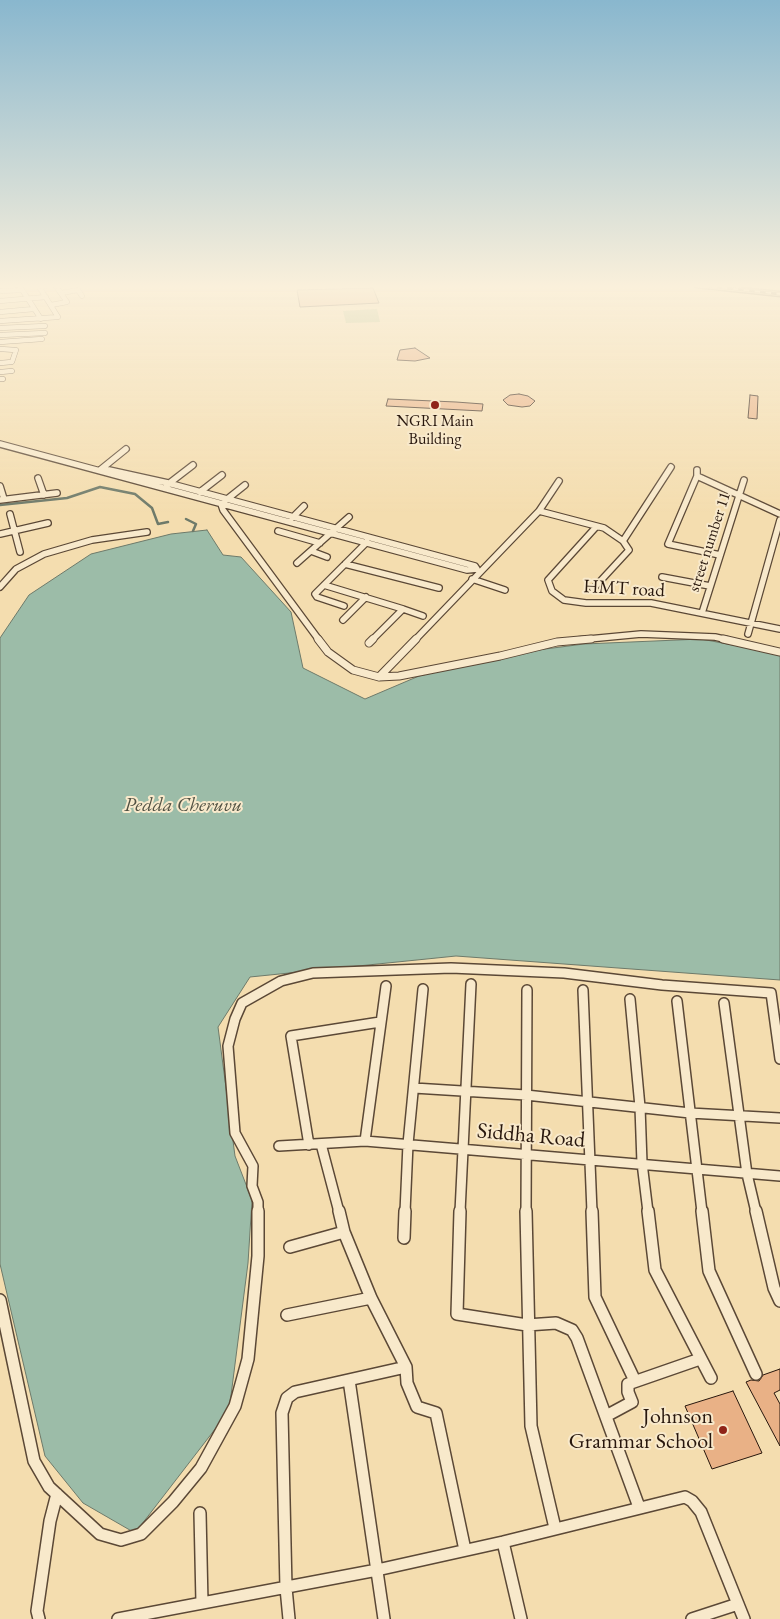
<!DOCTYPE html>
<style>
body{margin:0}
canvas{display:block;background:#f4ddaf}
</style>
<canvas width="780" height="1619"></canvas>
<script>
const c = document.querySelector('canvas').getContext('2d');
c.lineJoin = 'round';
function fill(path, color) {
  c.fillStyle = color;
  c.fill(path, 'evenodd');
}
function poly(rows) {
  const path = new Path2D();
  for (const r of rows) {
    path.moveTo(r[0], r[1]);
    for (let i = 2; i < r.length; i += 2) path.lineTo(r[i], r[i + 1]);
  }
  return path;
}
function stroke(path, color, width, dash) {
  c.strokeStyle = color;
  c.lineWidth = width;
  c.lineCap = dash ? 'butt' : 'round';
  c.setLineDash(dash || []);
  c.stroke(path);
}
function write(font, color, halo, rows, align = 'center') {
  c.font = font + ' "EB Garamond",serif';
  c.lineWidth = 4;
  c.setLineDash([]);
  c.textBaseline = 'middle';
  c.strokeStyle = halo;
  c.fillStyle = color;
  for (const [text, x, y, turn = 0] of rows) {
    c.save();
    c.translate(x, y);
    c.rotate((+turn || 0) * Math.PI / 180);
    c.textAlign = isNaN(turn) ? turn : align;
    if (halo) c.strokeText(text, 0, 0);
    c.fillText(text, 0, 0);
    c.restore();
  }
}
fill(poly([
 [377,309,380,322,346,323,343,311]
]), '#b6c28f');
const water = poly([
 [207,530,223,555,241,557,291,612,303,668,365,699,419,676,522,652,584,644,701,639,780,654,780,980,456,956,250,977,218,1027,235,1156,252,1200,248,1263,229,1411,135,1533,83,1503,45,1456,0,1264,0,638,29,595,91,554,171,534,207,530]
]);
fill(water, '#9cbca8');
stroke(water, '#6e7a6a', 1);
stroke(poly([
 [0,505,67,498,100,487,135,494,152,508,158,524,168,522],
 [186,519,196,524,193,531]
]), '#6e7a6a', 2.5);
const building = poly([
 [373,288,379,303,300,307,297,290,373,288],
 [415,348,430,358,415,361,397,360,400,350,415,348],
 [519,394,528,396,535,401,530,406,522,407,508,405,503,400,510,395,519,394],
 [750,395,758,396,757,419,748,418,750,395],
 [388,399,456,402,483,404,482,411,386,406,388,399],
 [780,1369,780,1390,774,1393,780,1404,780,1446,746,1382,751,1380,759,1381,763,1375,780,1369],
 [733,1391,762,1453,712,1469,685,1406,733,1391]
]);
fill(building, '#e9b186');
stroke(building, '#28170d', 1);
const streetFar4 = poly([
 [19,285,41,319],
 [39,287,50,285],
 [0,291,22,290],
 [61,293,78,290,82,296],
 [0,301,46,297],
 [51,305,67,302,55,285],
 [0,312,34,309],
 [0,321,58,317,38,285],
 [0,328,45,326],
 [0,335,45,333],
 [0,342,42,339],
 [0,349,16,350,12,362,0,363],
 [0,372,12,371],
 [0,379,3,379]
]);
const streetFar3 = poly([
 [0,444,467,570,477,569,475,566,168,483,109,470,103,471],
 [100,470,126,449],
 [697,470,697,476,668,544,720,555],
 [697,476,780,514],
 [38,478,44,495],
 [167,485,193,465],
 [245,485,221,504,223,510,319,640],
 [0,486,4,499],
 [200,492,222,475],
 [0,500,57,493],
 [539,511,604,528,623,541,629,550,593,589],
 [10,514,20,552],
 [292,518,304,506],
 [596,527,548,580,552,591,564,600,586,603,651,603,780,629],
 [278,531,320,543],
 [0,534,48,523],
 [623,541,671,467],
 [311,551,327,557],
 [297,563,349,517],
 [345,564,439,588],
 [662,577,710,586],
 [472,579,505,590],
 [324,585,403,609,372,640],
 [0,587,16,569,44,554,92,540,147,532],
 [344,606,317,597,315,594,367,542],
 [403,609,423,616],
 [702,613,744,480],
 [343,620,366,597],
 [748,634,780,520],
 [415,640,539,511,559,481],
 [578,640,641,634,715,637,728,640]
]);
const streetFar2 = poly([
 [318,639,328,652,353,670,379,677,399,676,500,656,557,642,591,639],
 [723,639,780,652],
 [369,643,373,639],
 [379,677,416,639]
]);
const streetFar1 = poly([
 [583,990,592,1212],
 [630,999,640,1107,642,1163,648,1212],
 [677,1001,702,1212],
 [724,1003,747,1174,756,1212],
 [414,1088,526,1095,690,1113,780,1118],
 [365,1141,386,986],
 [321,1144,339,1212],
 [309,1145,291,1036,380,1022],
 [279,1146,365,1141,780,1176],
 [258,1212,258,1202,252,1186,253,1166,235,1133,228,1046,235,1019,242,1003,281,981,313,973,451,968,564,973,662,985,771,993,780,1059],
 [405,1212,408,1144,423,989],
 [460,1212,471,984],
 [526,1212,527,990]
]);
const street = poly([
 [339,1211,344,1232,371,1298,406,1367,407,1383,417,1407,436,1413,465,1550],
 [460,1211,457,1314,527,1325,556,1323,572,1330,577,1338,639,1507],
 [526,1211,531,1426,555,1528],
 [592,1211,595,1297,635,1381],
 [648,1211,655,1270,711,1378],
 [702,1211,709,1271,756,1374],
 [756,1211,774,1288,780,1301],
 [404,1238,405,1211],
 [290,1247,344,1232],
 [0,1300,34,1461,49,1487,100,1534,121,1540,141,1534,173,1502,201,1468,235,1406,248,1359,258,1256,258,1211],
 [287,1315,371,1298],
 [349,1380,384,1619],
 [606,1416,632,1402,628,1392,628,1384,700,1359],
 [200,1513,202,1603],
 [503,1542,521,1619],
 [39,1619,37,1611,50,1521,57,1494],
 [118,1619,377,1570,503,1542,685,1497,692,1501,701,1512,744,1619],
 [289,1619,286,1588,282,1413,287,1398,295,1392,406,1367],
 [692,1619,738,1604]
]);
const secondary = poly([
 [734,285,740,285,741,286,738,288,734,285]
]);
const primary = poly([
 [693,285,714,285,780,292,780,296,696,287,693,285]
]);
stroke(streetFar4, '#5b4836', 5.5);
stroke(streetFar3, '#5b4836', 8);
stroke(streetFar2, '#5b4836', 9);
stroke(streetFar1, '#5b4836', 12);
stroke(street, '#5b4836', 14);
stroke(secondary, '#28170d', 3);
stroke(primary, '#28170d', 3);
stroke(streetFar4, '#f8e9cb', 4.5);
stroke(streetFar3, '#f8e9cb', 5.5);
stroke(streetFar2, '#f8e9cb', 7);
stroke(streetFar1, '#f8e9cb', 9);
stroke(street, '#f8e9cb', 11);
fill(secondary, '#f8e9cb');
fill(primary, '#f4ddaf');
const rail = poly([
 [700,285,780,294]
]);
stroke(rail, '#28170d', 3);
stroke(rail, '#f8e9cb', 2, [5.5]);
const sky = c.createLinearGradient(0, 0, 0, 512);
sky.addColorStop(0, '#89b7ce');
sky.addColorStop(0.56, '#faf0db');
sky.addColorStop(1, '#faf0db00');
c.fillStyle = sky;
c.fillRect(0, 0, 780, 512);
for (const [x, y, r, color] of [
 [435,405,5,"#8f2418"],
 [723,1430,5,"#8f2418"]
]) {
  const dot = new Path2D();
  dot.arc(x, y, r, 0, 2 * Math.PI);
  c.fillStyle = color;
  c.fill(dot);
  stroke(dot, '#f8e9cb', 2);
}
write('16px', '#28170d', '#f8e9cb', [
 ["NGRI Main",435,422],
 ["Building",435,440]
]);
write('16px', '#28170d', '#f8e9cb', [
 ["street number 11",710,542,-72]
]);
write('19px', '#28170d', '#f8e9cb', [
 ["HMT road",624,589,3]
]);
write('italic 20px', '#515143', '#f8e9cb', [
 ["Pedda Cheruvu",183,806]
]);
write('22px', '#28170d', '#f8e9cb', [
 ["Siddha Road",531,1136,5]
]);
write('22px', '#28170d', '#f8e9cb', [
 ["Johnson",713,1417],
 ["Grammar School",713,1442]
], 'right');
</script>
